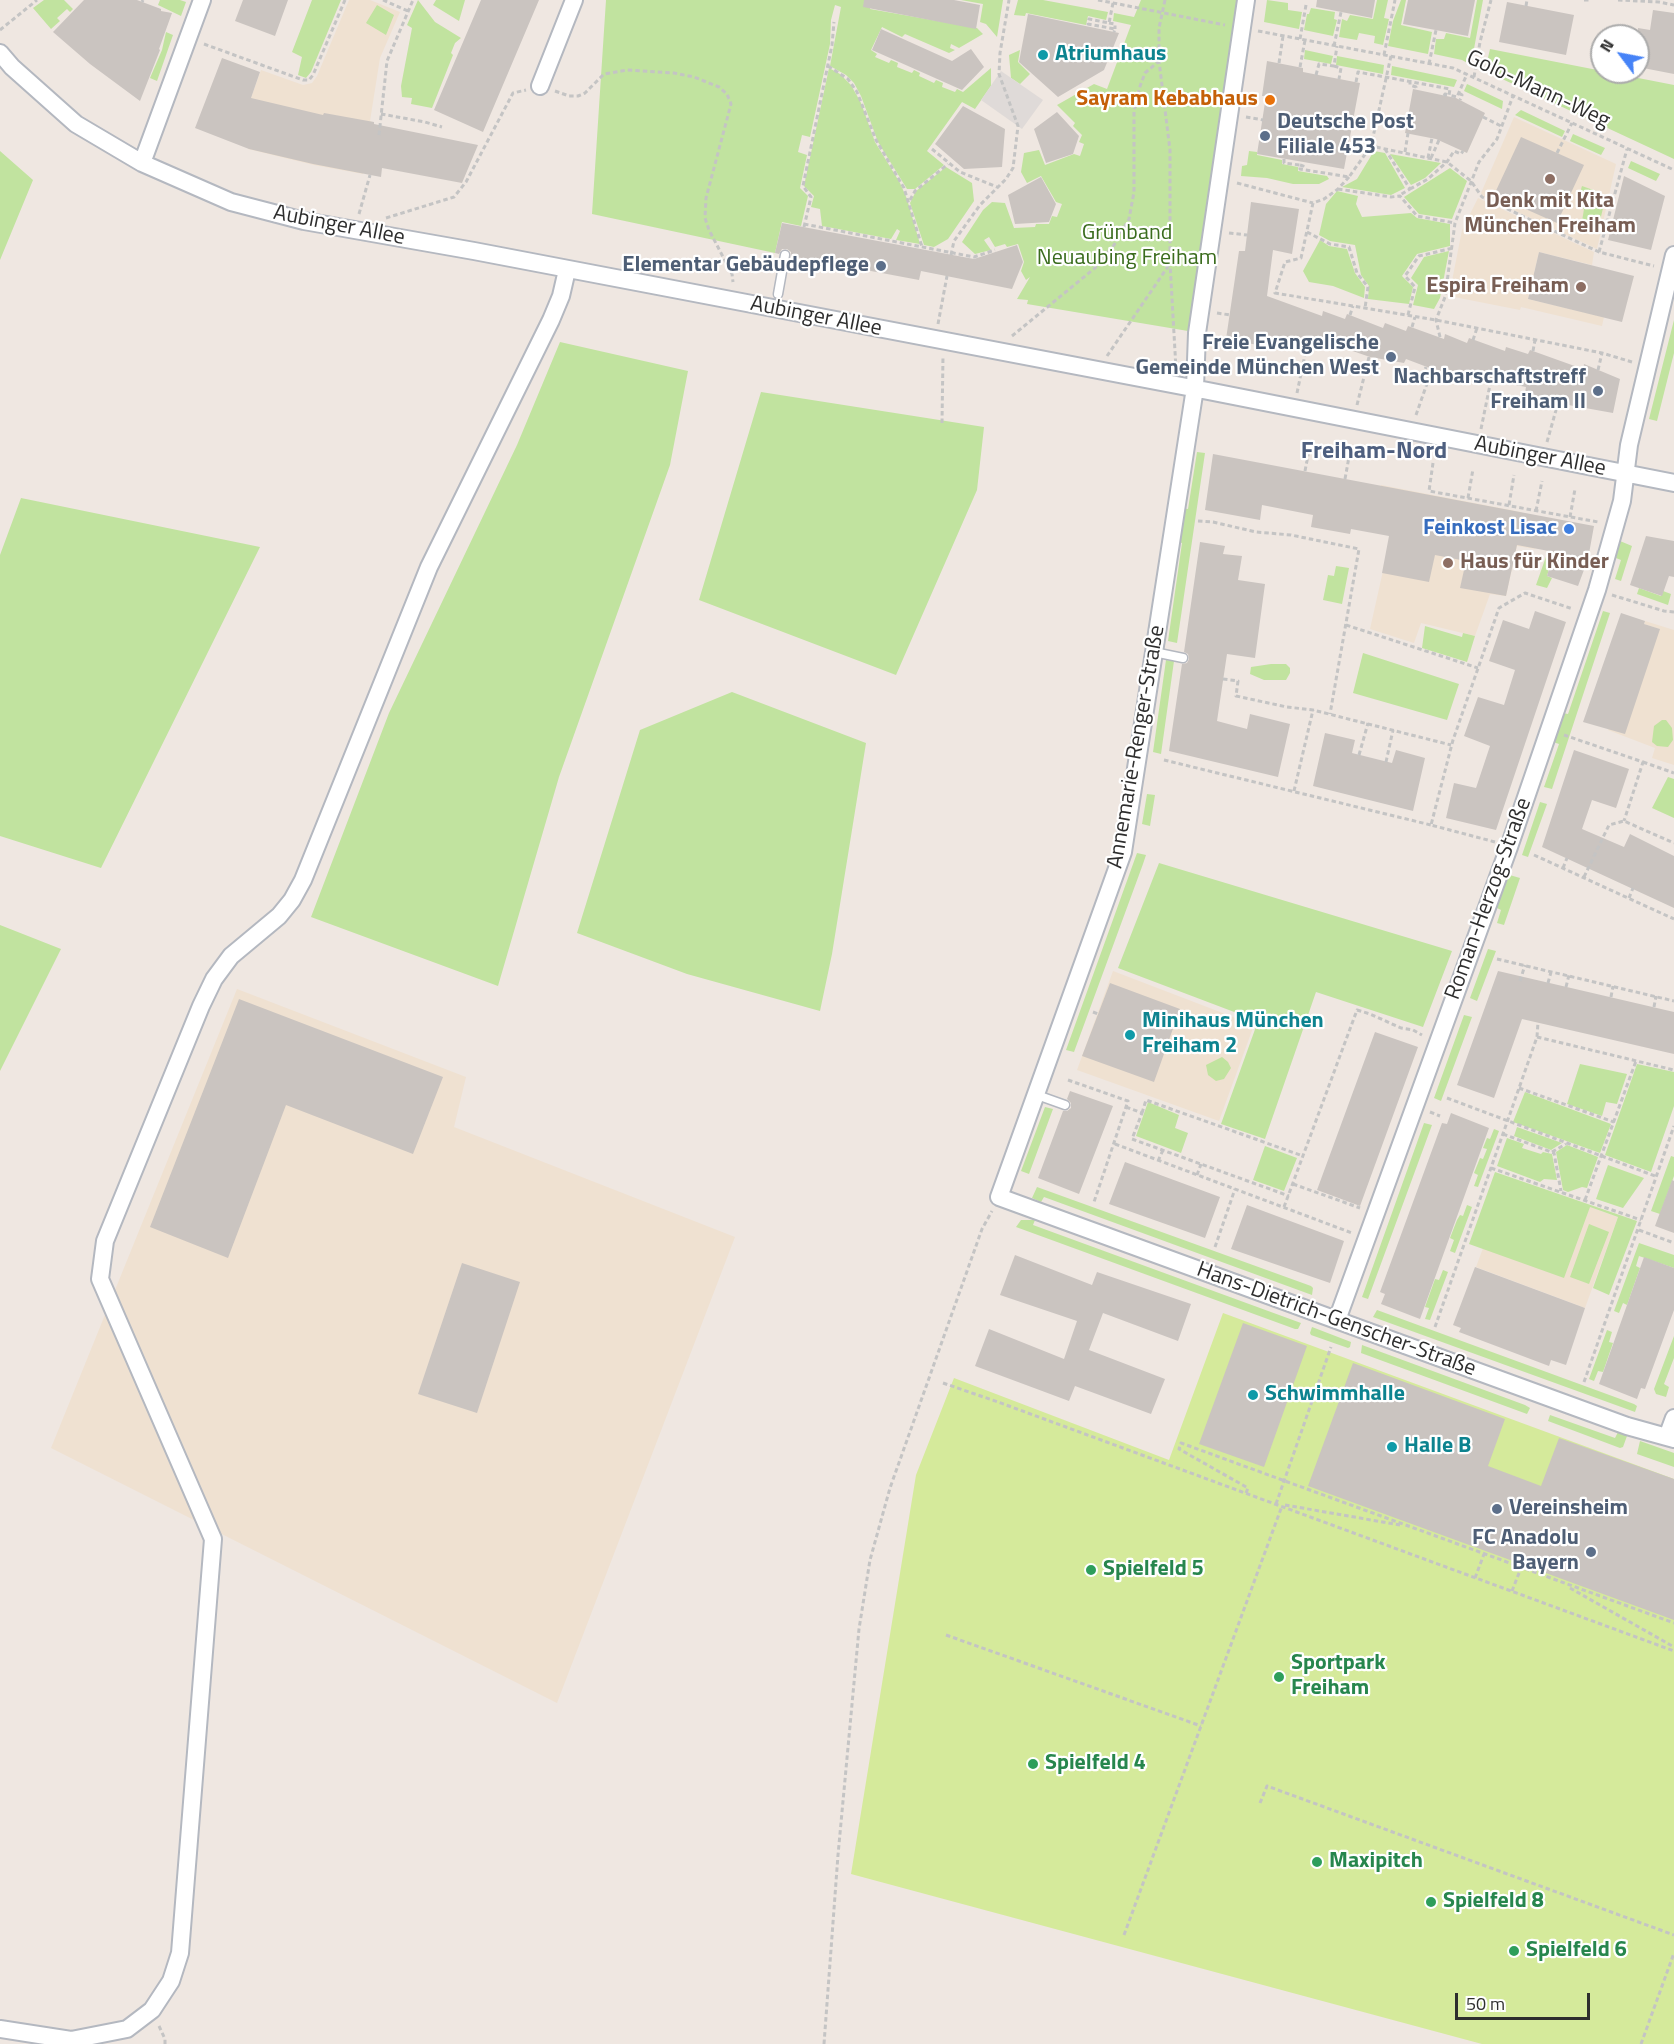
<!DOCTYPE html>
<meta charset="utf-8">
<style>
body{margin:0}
#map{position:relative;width:1674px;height:2044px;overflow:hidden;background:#efe7e1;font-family:"Titillium Web",sans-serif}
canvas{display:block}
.north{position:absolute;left:1590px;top:24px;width:60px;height:60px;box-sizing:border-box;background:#fff;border:2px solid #ababab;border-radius:50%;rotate:302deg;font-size:16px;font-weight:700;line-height:24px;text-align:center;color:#2e2e2e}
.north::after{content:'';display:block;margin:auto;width:21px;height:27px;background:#4683f7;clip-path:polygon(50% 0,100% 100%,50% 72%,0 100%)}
.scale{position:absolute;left:1455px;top:1993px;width:135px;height:27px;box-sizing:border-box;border:3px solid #2e2e2e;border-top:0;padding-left:8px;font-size:18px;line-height:21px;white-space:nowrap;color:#2e2e2e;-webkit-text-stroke:4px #fff;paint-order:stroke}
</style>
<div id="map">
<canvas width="1674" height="2044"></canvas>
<div class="north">N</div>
<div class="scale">50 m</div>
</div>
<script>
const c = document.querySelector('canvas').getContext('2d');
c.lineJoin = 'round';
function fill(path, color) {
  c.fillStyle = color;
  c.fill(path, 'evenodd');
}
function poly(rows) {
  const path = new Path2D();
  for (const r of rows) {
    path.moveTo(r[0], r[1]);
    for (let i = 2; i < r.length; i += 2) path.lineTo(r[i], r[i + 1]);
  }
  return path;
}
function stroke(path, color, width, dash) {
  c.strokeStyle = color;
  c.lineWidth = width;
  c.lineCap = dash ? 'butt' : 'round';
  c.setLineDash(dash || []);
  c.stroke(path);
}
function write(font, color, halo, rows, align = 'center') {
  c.font = font + ' "Titillium Web",sans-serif';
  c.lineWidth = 4.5;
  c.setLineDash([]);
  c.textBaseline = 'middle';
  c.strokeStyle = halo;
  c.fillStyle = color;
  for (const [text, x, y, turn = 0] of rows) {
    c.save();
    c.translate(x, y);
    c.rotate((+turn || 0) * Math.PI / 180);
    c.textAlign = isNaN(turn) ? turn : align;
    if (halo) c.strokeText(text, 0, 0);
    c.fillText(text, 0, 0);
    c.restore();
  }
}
fill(poly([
 [349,0,370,0,400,12,380,58,370,121,374,123,363,174,314,165,248,149,248,106,261,70,303,85,312,83,317,76],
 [1514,117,1616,164,1597,249,1483,196,1481,193],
 [1478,198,1594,252,1592,265,1539,252,1528,299,1604,317,1602,326,1521,307,1520,310,1449,296,1462,230],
 [1381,485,1521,512,1539,522,1535,549,1517,546,1506,596,1490,594,1475,636,1421,623,1414,643,1370,629,1391,535,1374,517],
 [1645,621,1674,630,1674,765,1652,758,1655,748,1608,730,1659,629,1644,624],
 [1113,971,1254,1025,1219,1121,1077,1070],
 [237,989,466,1077,454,1127,735,1237,557,1703,51,1448],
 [1509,1178,1618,1217,1585,1308,1476,1267]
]), '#efe1d1');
fill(poly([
 [44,0,64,0,73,9,70,12,67,9,57,18,60,21,51,29,33,8],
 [160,0,180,0,186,2,181,16,158,5],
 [312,0,341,0,311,72,306,78,298,75,302,57,292,52],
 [418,0,435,22,461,38,455,43,451,53,453,55,432,108,411,104,412,98,402,97,401,86,412,28,407,25],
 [436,0,465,0,459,21,433,5],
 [606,0,872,0,870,9,977,28,983,34,959,48,951,44,950,48,955,50,949,53,905,34,902,37,882,27,871,50,877,54,875,57,889,63,891,60,898,63,897,67,912,73,914,70,920,73,919,76,934,83,936,80,943,83,942,87,955,92,957,89,963,92,991,68,991,86,975,109,962,102,927,151,944,165,915,189,907,189,878,142,861,96,854,83,846,75,830,66,841,7,835,5,831,20,830,44,810,137,802,135,798,152,807,155,800,188,808,196,801,226,782,222,775,253,592,214],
 [961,0,1003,0,997,37,986,24,980,22,983,4],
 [1018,0,1043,0,1108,12,1106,20,1088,16,1086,25,1026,13,1025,16,1014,15],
 [1141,0,1238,0,1232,36,1234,37,1233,43,1231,43,1230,46,1188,331,1027,304,1028,300,1017,299,1030,277,1026,280,1021,271,1024,262,1018,244,1007,247,1005,244,995,247,989,237,984,240,991,250,975,254,962,242,983,210,992,202,1005,203,1014,228,1035,227,1036,224,1049,224,1052,216,1057,217,1062,204,1056,202,1041,176,1027,183,1021,172,1024,153,1039,150,1045,165,1074,154,1080,156,1084,144,1079,142,1082,135,1073,126,1075,123,1057,105,1094,84,1107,89,1131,25,1113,21,1114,13,1134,17],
 [1267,0,1288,3,1288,10,1302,12,1299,29,1264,22],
 [1377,0,1388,0,1384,18,1389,19,1383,45,1374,43,1375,36,1359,33,1357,40,1339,37,1342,19,1347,21,1350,15,1373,19],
 [1401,0,1406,0,1401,25,1432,32,1428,54,1388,46,1393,21],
 [1477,0,1483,0,1471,65,1462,60,1434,54,1436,39,1444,39,1446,33,1470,38],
 [377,5,394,15,386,35,366,23],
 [1311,8,1335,12,1334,19,1337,20,1333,36,1304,30,1307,14,1309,14],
 [166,32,173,35,157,81,150,78,162,50],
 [1490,49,1674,85,1674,159,1485,71],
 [1020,50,1018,62,1030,74,1020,84,1011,78,1009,55],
 [1305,50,1333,56,1331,64,1304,59],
 [1337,56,1384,65,1383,74,1336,65],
 [1392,66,1454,79,1457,80,1454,87,1391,75],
 [829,68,840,74,851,85,861,103,875,142,900,183,907,199,920,244,896,240,900,231,897,229,891,239,822,226,820,209,811,207,814,196,804,186],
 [1467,84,1503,101,1502,109,1464,91],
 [1521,110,1565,131,1562,137,1515,115],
 [1573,134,1605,148,1601,155,1570,141],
 [0,151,33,180,0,260],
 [1249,151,1257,152,1257,155,1282,160,1282,164,1298,167,1298,171,1327,176,1329,179,1319,184,1293,184,1267,178,1241,176,1242,166,1247,165],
 [1374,151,1385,153,1405,188,1391,195,1342,187,1357,179],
 [1390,154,1441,163,1425,178,1411,185],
 [1631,161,1660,174,1656,181,1628,168],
 [946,167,972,183,974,201,948,239,934,247,924,245,910,203,916,191],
 [1450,168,1467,181,1452,219,1419,214,1404,197],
 [1582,186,1596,191,1593,202,1604,204,1599,225,1582,221,1584,209,1576,205],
 [1337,191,1358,196,1356,204,1362,217,1411,213,1417,218,1450,224,1450,246,1417,254,1402,276,1413,287,1409,304,1368,299,1369,286,1361,275,1355,245,1330,241,1319,235,1326,204],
 [1320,240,1329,246,1347,249,1355,273,1365,287,1364,298,1333,286,1309,282,1303,271],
 [1449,251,1440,298,1434,309,1413,305,1418,285,1411,278,1424,257],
 [1674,320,1674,353,1657,421,1649,419],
 [560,342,688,371,670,465,559,777,498,986,311,917,389,713,517,445],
 [761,392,984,427,977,490,896,675,699,600],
 [1197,452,1205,453,1177,643,1168,641,1182,543,1177,542,1182,508,1188,509],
 [21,498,260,547,101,868,0,836,0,555],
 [1620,541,1632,546,1621,581,1615,579,1621,560,1616,558],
 [1548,551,1554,552,1547,576,1552,578,1547,588,1536,585],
 [1336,566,1349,568,1342,604,1323,600,1328,575,1334,576],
 [1639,588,1661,596,1663,591,1671,594,1668,605,1637,594],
 [1603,611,1610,613,1552,789,1544,787,1559,744,1553,742,1563,713,1568,714],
 [1425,626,1462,637,1463,633,1475,636,1467,662,1422,648],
 [1363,653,1459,684,1447,720,1353,693],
 [1166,660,1174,661,1161,754,1153,752],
 [1271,664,1286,664,1290,668,1290,673,1286,680,1264,680,1250,674,1251,667],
 [732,692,866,743,832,954,820,1011,687,974,577,933,640,730],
 [1662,720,1666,720,1672,728,1673,740,1668,747,1657,746,1652,742,1654,726],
 [1668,777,1674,779,1674,818,1652,808],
 [1147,794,1155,795,1150,826,1142,824],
 [1540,802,1547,804,1528,857,1522,855],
 [1137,853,1146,855,1143,864,1074,1052,1066,1050],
 [1159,863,1452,951,1423,1027,1316,992,1265,1139,1221,1124,1258,1021,1118,968],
 [1506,874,1520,878,1504,925,1497,923,1501,910,1495,907],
 [0,925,61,949,0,1071],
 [1488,949,1496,951,1477,1001,1470,998],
 [1464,1015,1472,1017,1441,1101,1434,1098],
 [1222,1057,1228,1062,1231,1068,1224,1079,1216,1081,1208,1075,1206,1065],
 [1580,1064,1627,1074,1617,1104,1606,1102,1602,1116,1567,1104],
 [1637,1064,1674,1072,1674,1106,1651,1172,1605,1155],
 [1525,1092,1611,1124,1600,1153,1513,1122],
 [1148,1102,1179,1115,1175,1128,1188,1133,1181,1153,1136,1136],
 [1045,1107,1053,1109,1029,1174,1021,1171],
 [1424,1123,1432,1125,1368,1299,1362,1297],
 [1517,1127,1562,1143,1551,1150,1514,1136],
 [1494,1129,1499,1131,1478,1187,1474,1186,1478,1175,1474,1173,1480,1158,1483,1159,1487,1149,1483,1148,1487,1138,1490,1139],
 [1507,1138,1524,1144,1522,1148,1541,1154,1543,1152,1552,1154,1557,1180,1544,1179,1540,1182,1497,1166],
 [1567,1145,1598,1157,1587,1188,1582,1187,1568,1192,1563,1190,1556,1152],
 [1265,1146,1297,1158,1284,1191,1253,1180],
 [1671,1156,1674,1157,1674,1176,1660,1214,1651,1211],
 [1608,1165,1644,1178,1623,1208,1596,1199],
 [1495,1172,1637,1221,1609,1295,1593,1288,1618,1217,1590,1207,1564,1278,1469,1244],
 [1037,1187,1311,1286,1313,1288,1312,1295,1044,1197,1041,1202,1032,1198],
 [1467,1205,1472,1207,1455,1253,1450,1251,1454,1240,1450,1238,1457,1220,1460,1215,1463,1216],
 [1021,1220,1035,1220,1033,1225,1301,1323,1298,1329,1295,1329,1016,1227],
 [1589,1224,1609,1232,1589,1284,1570,1277],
 [1639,1243,1674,1255,1674,1268,1639,1256,1636,1266,1640,1268,1627,1305,1623,1303,1619,1313,1614,1311],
 [1443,1270,1448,1272,1430,1320,1425,1319,1429,1308,1425,1307,1435,1279,1439,1280],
 [1377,1310,1634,1404,1637,1406,1635,1412,1373,1317],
 [1312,1327,1351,1342,1350,1347,1348,1348,1311,1335,1310,1333],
 [1607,1330,1612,1332,1609,1342,1613,1343,1603,1372,1598,1371,1594,1381,1589,1379],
 [1674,1336,1674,1358,1664,1384,1669,1387,1666,1397,1656,1394,1654,1389],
 [1362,1345,1525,1405,1530,1408,1527,1414,1361,1353],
 [1550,1415,1615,1438,1618,1432,1627,1436,1623,1447,1620,1448,1548,1421],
 [1640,1441,1674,1453,1674,1467,1637,1454]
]), '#c1e39f');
fill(poly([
 [1223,1313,1674,1479,1674,2044,1482,2044,851,1874,916,1475,954,1378,1169,1460]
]), '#d5ea9b');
fill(poly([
 [1001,71,1043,100,1022,129,981,100]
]), '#dfdad8');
fill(poly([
 [84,0,137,0,161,9,161,11,172,13,159,49,160,50,140,101,90,64,53,32],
 [243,0,288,0,275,36,235,21],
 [481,0,539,0,483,132,434,110],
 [864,0,954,0,980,5,976,29,863,7],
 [1317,0,1375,0,1372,18,1316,7],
 [1408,0,1475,0,1468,36,1403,24],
 [1507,2,1574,15,1566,55,1499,42],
 [1653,10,1674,13,1674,74,1638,67,1638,28,1650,30],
 [1028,14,1119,33,1104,70,1058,97,1019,62],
 [881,29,952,61,971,49,984,67,962,90,872,50],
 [222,58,260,72,251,98,323,115,324,113,374,122,374,124,478,145,462,183,382,168,381,177,313,164,249,149,195,128],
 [1267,61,1303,68,1303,72,1360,83,1344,169,1257,154,1266,96,1262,96],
 [1413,89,1456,98,1485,113,1467,153,1436,139,1405,133],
 [963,106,1005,129,1002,167,964,169,935,144],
 [1057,112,1079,136,1073,154,1046,163,1034,129],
 [1521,137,1584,165,1557,223,1494,195],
 [1624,176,1665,196,1651,250,1608,240],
 [1041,177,1056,204,1049,222,1015,224,1008,195],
 [1251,202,1299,209,1292,254,1273,250,1267,296,1322,316,1323,311,1345,319,1347,314,1383,328,1385,323,1406,331,1408,326,1444,339,1445,334,1467,343,1469,338,1505,351,1506,347,1528,354,1530,350,1583,369,1584,364,1620,379,1613,413,1524,397,1526,387,1491,380,1467,372,1466,375,1435,370,1406,359,1404,363,1370,357,1344,348,1343,351,1303,344,1283,337,1279,349,1226,339,1239,251,1245,251],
 [782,223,974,259,1017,245,1023,262,1012,289,921,271,919,280,791,256,791,252,787,249,782,249,779,254,775,253],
 [1539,252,1634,276,1622,322,1528,299],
 [1213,454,1594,526,1588,559,1578,586,1547,576,1554,552,1517,545,1506,596,1460,588,1466,561,1435,555,1429,582,1382,573,1389,536,1351,529,1350,534,1311,527,1313,515,1262,505,1260,520,1205,510],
 [1646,536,1674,541,1674,577,1669,576,1662,596,1630,585],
 [1200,542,1225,546,1223,554,1242,556,1238,580,1265,584,1255,658,1227,654,1217,721,1247,729,1250,714,1290,724,1278,777,1169,751,1182,664,1187,663,1189,659,1188,654,1184,652],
 [1535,611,1566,622,1496,830,1446,818,1454,783,1476,788,1490,746,1464,736,1478,697,1504,705,1515,670,1489,661,1503,620,1529,629],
 [1621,613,1645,621,1644,624,1660,629,1625,734,1583,722],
 [1325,733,1355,740,1352,753,1392,763,1396,750,1425,758,1413,811,1313,786],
 [1574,750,1629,769,1616,808,1592,800,1582,829,1624,847,1630,834,1674,856,1674,908,1542,847],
 [1498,971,1674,1012,1674,1054,1522,1019,1494,1098,1457,1085],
 [1110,983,1180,1009,1154,1082,1082,1056],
 [239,999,443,1077,413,1154,286,1105,228,1258,150,1227],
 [1375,1032,1418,1047,1360,1206,1317,1190],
 [1070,1091,1113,1106,1079,1194,1038,1178,1063,1111,1067,1111,1071,1108,1071,1103,1067,1099],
 [1451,1113,1489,1128,1420,1319,1381,1304,1385,1294,1380,1292,1442,1123,1447,1124],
 [1125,1162,1220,1197,1205,1238,1109,1204],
 [1672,1180,1674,1181,1674,1233,1655,1226],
 [1247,1205,1344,1241,1330,1283,1231,1249],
 [1015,1255,1092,1285,1097,1272,1191,1304,1178,1341,1103,1313,1089,1350,1165,1379,1151,1414,1075,1386,1069,1401,975,1366,989,1329,1064,1359,1077,1321,1000,1295],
 [1644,1257,1674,1268,1674,1310,1645,1389,1641,1388,1637,1399,1599,1384],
 [462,1263,520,1282,477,1413,418,1394],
 [1475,1267,1585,1308,1566,1365,1551,1360,1549,1366,1459,1332,1461,1328,1453,1325],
 [1243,1323,1307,1346,1264,1467,1199,1444],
 [1353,1363,1505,1419,1488,1466,1541,1486,1559,1438,1674,1479,1674,1620,1308,1486]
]), '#cac4c0');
const service = poly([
 [778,294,785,255],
 [1154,652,1183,658],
 [1037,1095,1065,1105]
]);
const minor = poly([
 [1246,0,1197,333,1195,388,1123,852,999,1197,1627,1426,1674,1439],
 [0,53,12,67,76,124,142,163,231,202,304,221,474,251,1208,391,1674,483],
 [540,86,574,0],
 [142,163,202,0],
 [1337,1320,1509,847,1597,590,1622,501,1629,445,1674,255],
 [1667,1437,1674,1418],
 [0,2029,71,2040,127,2029,152,2010,171,1981,180,1953,213,1539,100,1279,105,1241,201,1006,214,979,231,956,279,916,292,900,303,880,429,567,551,320,561,296,567,270]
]);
stroke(service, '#b4b8c0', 11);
stroke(minor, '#b4b8c0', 20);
stroke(poly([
 [383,0,408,11],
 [1098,0,1225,25],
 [1165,0,1159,28,1159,61,1170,150,1170,263,1176,369],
 [1584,0,1591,0],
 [1618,0,1659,2,1674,5],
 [142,2,143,0],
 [1113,3,1109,23,1089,19,1088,24,1115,29,1114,32],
 [1526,6,1527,0],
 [1109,23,1115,24,1115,29],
 [0,30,37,0],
 [1258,31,1453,68,1674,170],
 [1300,39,1306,5],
 [204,44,303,80,309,80,313,75,345,0],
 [1334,46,1341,12],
 [1384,55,1395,0],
 [1391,56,1371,146,1447,162,1471,181,1482,197,1599,252,1654,266],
 [1279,63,1283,36],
 [1429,64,1436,30],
 [828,66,848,79,857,92,876,140,904,188,922,247],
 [1334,66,1341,68,1339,79],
 [1300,67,1305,40],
 [1316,75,1319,64,1334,66,1337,46],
 [1474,77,1480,42,1491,0],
 [1410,80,1410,85,1416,87,1416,90],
 [1356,82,1358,72,1450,89,1449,95,1457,97,1467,74],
 [555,91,569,96,578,96,585,93,604,74,627,70,674,73,694,77,719,87,727,94,731,104,706,198,705,218,709,230,732,274,733,282],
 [1459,93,1462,95,1460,100],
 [1444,96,1445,94,1449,95],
 [381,114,425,122,442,127],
 [1246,117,1263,120],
 [1483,117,1501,126],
 [379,135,387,61,413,0],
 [1348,147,1356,148,1371,146],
 [932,149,960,172,997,187],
 [1385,149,1410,189,1400,195],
 [1405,152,1408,133],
 [1557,153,1572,123],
 [1428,158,1432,138],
 [1431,158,1439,140],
 [1284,159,1284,163,1300,165,1300,169,1349,177,1371,146],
 [1300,165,1303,166,1304,162],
 [1349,177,1338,189,1324,199,1313,203,1301,258,1285,262,1275,293,1436,320,1602,353,1632,362],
 [1237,183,1313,203],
 [1338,189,1391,197,1400,196,1417,216,1455,223],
 [1410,189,1428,179,1447,162,1454,151,1461,154,1463,151],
 [910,200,915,191,948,164],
 [359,214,370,175],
 [386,218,454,197,466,182,513,93,526,90],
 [804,224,974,257,995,250],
 [804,227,811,197,803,186,832,45,834,22],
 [1307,232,1330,244,1349,247,1357,273,1368,287,1365,308],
 [1229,233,1247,235],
 [1599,252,1627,149],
 [951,255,954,241,980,205,1006,179,1013,168,1018,126,999,74,1000,53,1009,0],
 [1217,313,1230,315],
 [1350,315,1353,306],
 [1408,315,1415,287,1405,276,1419,256,1453,248],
 [938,324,947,276],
 [1412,327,1415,317],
 [1012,336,1095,268,1114,245,1129,219,1134,192,1134,111,1139,89,1145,73,1159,61],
 [1440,337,1436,320,1445,297,1455,223,1479,162,1497,139,1513,96],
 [1473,340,1477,328],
 [1533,351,1535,340],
 [1107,356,1169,265],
 [1598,370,1602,353],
 [1297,393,1307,345],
 [1357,405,1369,357],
 [1416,415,1430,375,1424,372,1426,367],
 [942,423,943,356],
 [1481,429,1491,380],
 [1547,442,1558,403],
 [1433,463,1429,491,1598,522],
 [1305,471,1311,440],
 [1345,479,1351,446],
 [1468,498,1473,469],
 [1509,505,1514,475],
 [1536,511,1542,481],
 [1570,517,1575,489],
 [1198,521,1213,522,1256,532,1291,535,1359,549,1330,714],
 [1612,595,1664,611,1674,612],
 [1346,625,1478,668],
 [1223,679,1238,681,1236,696,1287,707,1313,710,1451,745],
 [1564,735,1643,762,1624,821],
 [1359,755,1368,723],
 [1164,760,1431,825],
 [1386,762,1393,730],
 [1643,762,1674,773],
 [1294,791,1313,710],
 [1495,842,1431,825,1453,740,1499,608,1525,593,1573,609],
 [1534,855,1674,919],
 [1563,868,1567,858],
 [1584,877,1609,825,1624,821,1674,843],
 [1629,898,1633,888],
 [1497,959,1674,1001],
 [1520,981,1525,965],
 [1548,983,1551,972],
 [1566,987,1569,975],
 [1611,997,1613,986],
 [1654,1007,1656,996],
 [1093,1012,1098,1014],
 [1537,1037,1674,1070],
 [1068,1080,1128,1101,1094,1202],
 [1519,1088,1614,1122],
 [1447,1098,1655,1176],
 [1126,1107,1142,1113,1132,1139,1289,1196],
 [1430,1112,1440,1116],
 [1142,1113,1146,1100,1303,1156],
 [1503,1134,1554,1153,1561,1191],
 [1115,1144,1352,1233],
 [1552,1152,1566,1144],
 [1158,1161,1163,1150],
 [1491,1168,1641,1220],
 [1197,1175,1201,1164],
 [1293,1184,1360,1208],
 [1585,1200,1636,1061],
 [1284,1207,1357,1010,1370,1014,1401,1028,1413,1030,1422,1035],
 [1639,1230,1674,1243],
 [1215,1247,1235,1189],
 [1435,1327,1537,1037,1538,1022],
 [1584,1382,1674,1126],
 [943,1383,998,1402,1674,1651],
 [1246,1493,1248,1488,1179,1449,1181,1443,1674,1623],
 [1276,1504,1331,1347],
 [1285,1505,1400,1525],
 [1475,1578,1484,1554],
 [1570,1588,1674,1647],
 [1512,1591,1521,1568],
 [946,1635,1201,1726],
 [1260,1803,1267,1786,1674,1935],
 [1124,1935,1282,1506],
 [159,2026,165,2039,165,2044],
 [824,2044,838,1855,859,1629,870,1560,890,1488,982,1229,992,1211],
 [1641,2044,1674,1953]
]), '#c4c4c4', 3, [4.5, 3]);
stroke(service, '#fff', 8);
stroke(minor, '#fff', 16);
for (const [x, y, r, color] of [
 [1043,55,6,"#0f9aa8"],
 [1270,100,6,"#e8710a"],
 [1265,136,6,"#5c6f8a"],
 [1550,179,6,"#8d6e63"],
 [881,266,6,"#5c6f8a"],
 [1581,287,6,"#8d6e63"],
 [1391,357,6,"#5c6f8a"],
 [1598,391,6,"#5c6f8a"],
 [1569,529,6,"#3f7fe0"],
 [1448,563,6,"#8d6e63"],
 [1130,1035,6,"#0f9aa8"],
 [1253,1395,6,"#0f9aa8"],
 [1392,1447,6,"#0f9aa8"],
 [1497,1509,6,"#5c6f8a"],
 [1591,1552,6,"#5c6f8a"],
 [1091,1570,6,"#2e9e5b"],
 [1279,1677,6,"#2e9e5b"],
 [1033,1764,6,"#2e9e5b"],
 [1317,1862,6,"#2e9e5b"],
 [1431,1902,6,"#2e9e5b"],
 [1514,1951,6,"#2e9e5b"]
]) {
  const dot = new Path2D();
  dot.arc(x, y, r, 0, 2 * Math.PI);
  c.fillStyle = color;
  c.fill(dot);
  stroke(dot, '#fff', 2);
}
write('bold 22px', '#0d838f', '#fff', [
 ["Atriumhaus",1055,55],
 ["Minihaus München",1142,1022],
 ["Freiham 2",1142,1047],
 ["Schwimmhalle",1265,1395],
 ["Halle B",1404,1447]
], 'left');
write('22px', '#2e2e2e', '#fff', [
 ["Golo-Mann-Weg",1538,90,25],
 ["Aubinger Allee",339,226,11],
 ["Aubinger Allee",816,317,11],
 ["Aubinger Allee",1540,457,11],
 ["Annemarie-Renger-Straße",1137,747,-80],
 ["Roman-Herzog-Straße",1489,899,-70],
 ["Hans-Dietrich-Genscher-Straße",1336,1320,20]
]);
write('bold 22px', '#c56008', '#fff', [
 ["Sayram Kebabhaus",1258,100]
], 'right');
write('bold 22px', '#4e5e75', '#fff', [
 ["Deutsche Post",1277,123,"left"],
 ["Filiale 453",1277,148,"left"],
 ["Elementar Gebäudepflege",869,266],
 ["Freie Evangelische",1379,344],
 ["Gemeinde München West",1379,369],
 ["Nachbarschaftstreff",1586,378],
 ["Freiham II",1586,403],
 ["Vereinsheim",1509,1509,"left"],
 ["FC Anadolu",1579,1539],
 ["Bayern",1579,1564]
], 'right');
write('bold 22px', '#785e54', '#fff', [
 ["Denk mit Kita",1550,202],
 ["München Freiham",1550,227],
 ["Espira Freiham",1569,287,"right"],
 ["Haus für Kinder",1460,563,"left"]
]);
write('22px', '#3a6c1d', '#fff', [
 ["Grünband",1127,234],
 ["Neuaubing Freiham",1127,259]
]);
write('bold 22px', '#366cbe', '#fff', [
 ["Feinkost Lisac",1557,529]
], 'right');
write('bold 22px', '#27864d', '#fff', [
 ["Spielfeld 5",1103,1570],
 ["Sportpark",1291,1664],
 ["Freiham",1291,1689],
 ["Spielfeld 4",1045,1764],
 ["Maxipitch",1329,1862],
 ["Spielfeld 8",1443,1902],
 ["Spielfeld 6",1526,1951]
], 'left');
write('bold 24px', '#4e5f7f', '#fff', [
 ["Freiham-Nord",1374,452]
]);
</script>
